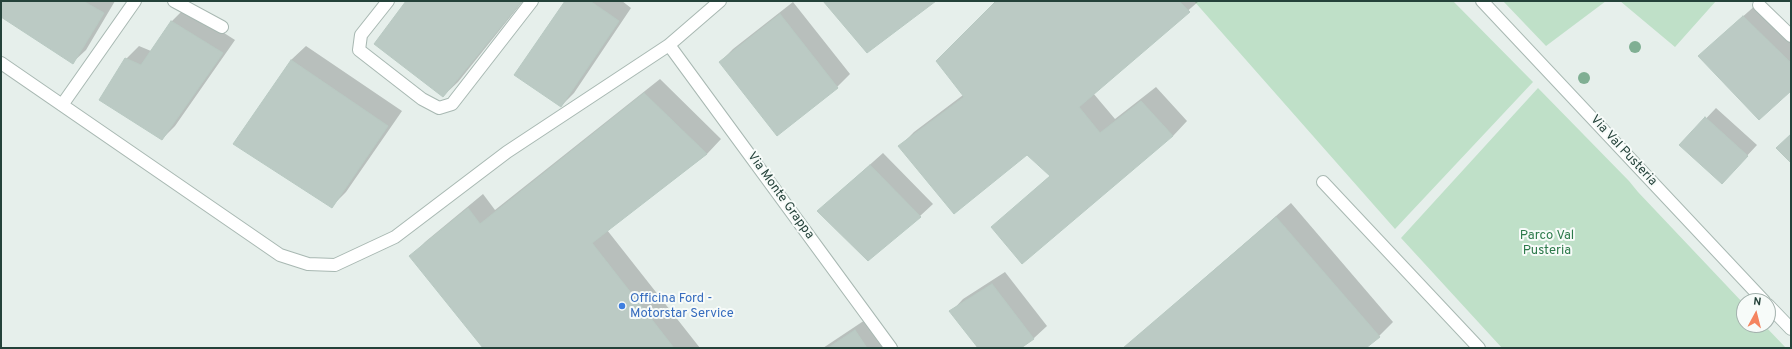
<!DOCTYPE html>
<style>
body{margin:0}
#map{position:relative;width:1792px;height:349px;overflow:hidden;background:#e6efeb;font-family:Overpass,sans-serif}
canvas{display:block}
.frame{position:absolute;inset:0;border:2px solid #24423a;pointer-events:none}
.north{position:absolute;left:1736px;top:293px;width:40px;height:40px;box-sizing:border-box;background:#f7fbf9;border:1px solid #a3b1ad;border-radius:50%;rotate:7deg;font-size:11px;font-weight:700;line-height:16px;text-align:center;color:#24423a}
.north::after{content:'';display:block;margin:auto;width:14px;height:18px;background:#f4845f;clip-path:polygon(50% 0,100% 100%,50% 72%,0 100%)}
</style>
<div id="map">
<canvas width="1792" height="349"></canvas>
<div class="frame"></div>
<div class="north">N</div>
</div>
<script>
const c = document.querySelector('canvas').getContext('2d');
c.lineJoin = 'round';
function fill(path, color) {
  c.fillStyle = color;
  c.fill(path, 'evenodd');
}
function poly(rows) {
  const path = new Path2D();
  for (const r of rows) {
    path.moveTo(r[0], r[1]);
    for (let i = 2; i < r.length; i += 2) path.lineTo(r[i], r[i + 1]);
  }
  return path;
}
function stroke(path, color, width, dash) {
  c.strokeStyle = color;
  c.lineWidth = width;
  c.lineCap = dash ? 'butt' : 'round';
  c.setLineDash(dash || []);
  c.stroke(path);
}
function write(font, color, halo, rows, align = 'center') {
  c.font = font + ' Overpass,sans-serif';
  c.lineWidth = 4;
  c.setLineDash([]);
  c.textBaseline = 'middle';
  c.strokeStyle = halo;
  c.fillStyle = color;
  for (const [text, x, y, turn = 0] of rows) {
    c.save();
    c.translate(x, y);
    c.rotate((+turn || 0) * Math.PI / 180);
    c.textAlign = isNaN(turn) ? turn : align;
    if (halo) c.strokeText(text, 0, 0);
    c.fillText(text, 0, 0);
    c.restore();
  }
}
fill(poly([
 [1194,1,1453,1,1533,82,1395,229],
 [1503,1,1606,1,1546,46],
 [1620,1,1716,1,1675,47],
 [1538,88,1629,181,1638,192,1744,304,1744,325,1764,325,1786,348,1502,348,1401,238]
]), '#bfe0c8');
fill(poly([
 [1,1,115,1,86,50,73,62,1,15],
 [407,1,523,1,458,82,443,96],
 [566,1,622,1,631,8,574,93,561,106],
 [997,1,1199,1,1093,93,1115,119,1156,87,1187,121,1173,136,993,227,1051,175,1028,153,900,146,914,132,963,95],
 [793,2,850,74,837,87,720,62,733,49],
 [1757,4,1791,37,1791,90,1713,43],
 [185,8,235,40,175,126,162,139,126,59,139,46,151,51,172,21],
 [306,46,402,111,346,192,332,206,291,60],
 [660,79,721,139,707,154,607,230,700,348,485,348,411,257,425,242,483,194,495,210],
 [1716,108,1757,145,1731,173,1681,145],
 [883,153,933,204,920,216,818,211],
 [1291,203,1393,322,1379,336,1365,348,1124,348],
 [1005,272,1047,326,1034,338,1019,348,980,348,951,312,963,299],
 [868,318,888,348,823,348]
]), '#0003');
const building = poly([
 [1,1,83,1,104,13,73,64,1,17,1,1],
 [406,1,522,1,443,97,374,44,406,1],
 [565,1,590,1,619,21,561,107,514,75,565,1],
 [823,1,936,1,867,53,823,1],
 [996,1,1179,1,1190,12,1079,107,1100,133,1141,101,1173,136,1022,264,991,227,1050,176,1027,155,954,214,898,146,964,97,936,61,996,1],
 [780,14,838,88,777,136,719,62,780,14],
 [1743,16,1791,63,1791,91,1759,120,1698,56,1743,16],
 [171,21,223,53,162,140,99,100,125,58,141,65,171,21],
 [291,60,388,126,332,208,233,144,291,60],
 [644,93,707,154,592,243,674,348,483,348,409,256,468,208,480,224,644,93],
 [1705,117,1748,156,1722,184,1679,145,1705,117],
 [1791,134,1791,163,1776,148,1791,134],
 [870,165,921,217,868,261,817,211,870,165],
 [1276,217,1380,337,1366,348,1123,348,1276,217],
 [992,284,1034,339,1021,348,978,348,949,311,992,284],
 [855,330,867,348,828,348,855,330]
]);
fill(building, '#bbcac4');
stroke(building, '#b8c9c2', 1);
const minor = poly([
 [174,1,222,27],
 [388,1,361,35,359,50,422,99,439,108,452,104,532,1],
 [1482,1,1764,301],
 [1759,5,1791,36],
 [669,45,891,348],
 [1,63,280,255,308,264,335,265,395,237,507,152,669,45,720,1],
 [62,105,135,1],
 [1323,182,1479,348],
 [1768,305,1791,329]
]);
stroke(minor, '#a8b8b2', 14);
stroke(minor, '#fff', 12);
c.fillStyle = '#80af93';
for (const [x, y] of [
 [1635,47],
 [1584,78]
]) {
  c.beginPath();
  c.arc(x, y, 6, 0, 2 * Math.PI);
  c.fill();
}
for (const [x, y, r, color] of [
 [622,306,4,"#3f7fe0"]
]) {
  const dot = new Path2D();
  dot.arc(x, y, r, 0, 2 * Math.PI);
  c.fillStyle = color;
  c.fill(dot);
  stroke(dot, '#f7fbf9', 1.5);
}
write('13px', '#24423a', '#f7fbf9', [
 ["Via Val Pusteria",1623,151,47],
 ["Via Monte Grappa",780,196,54]
]);
write('13px', '#2d7a4b', '#f7fbf9', [
 ["Parco Val",1547,236],
 ["Pusteria",1547,251]
]);
write('13px', '#366cbe', '#f7fbf9', [
 ["Officina Ford -",630,299],
 ["Motorstar Service",630,314]
], 'left');
</script>
